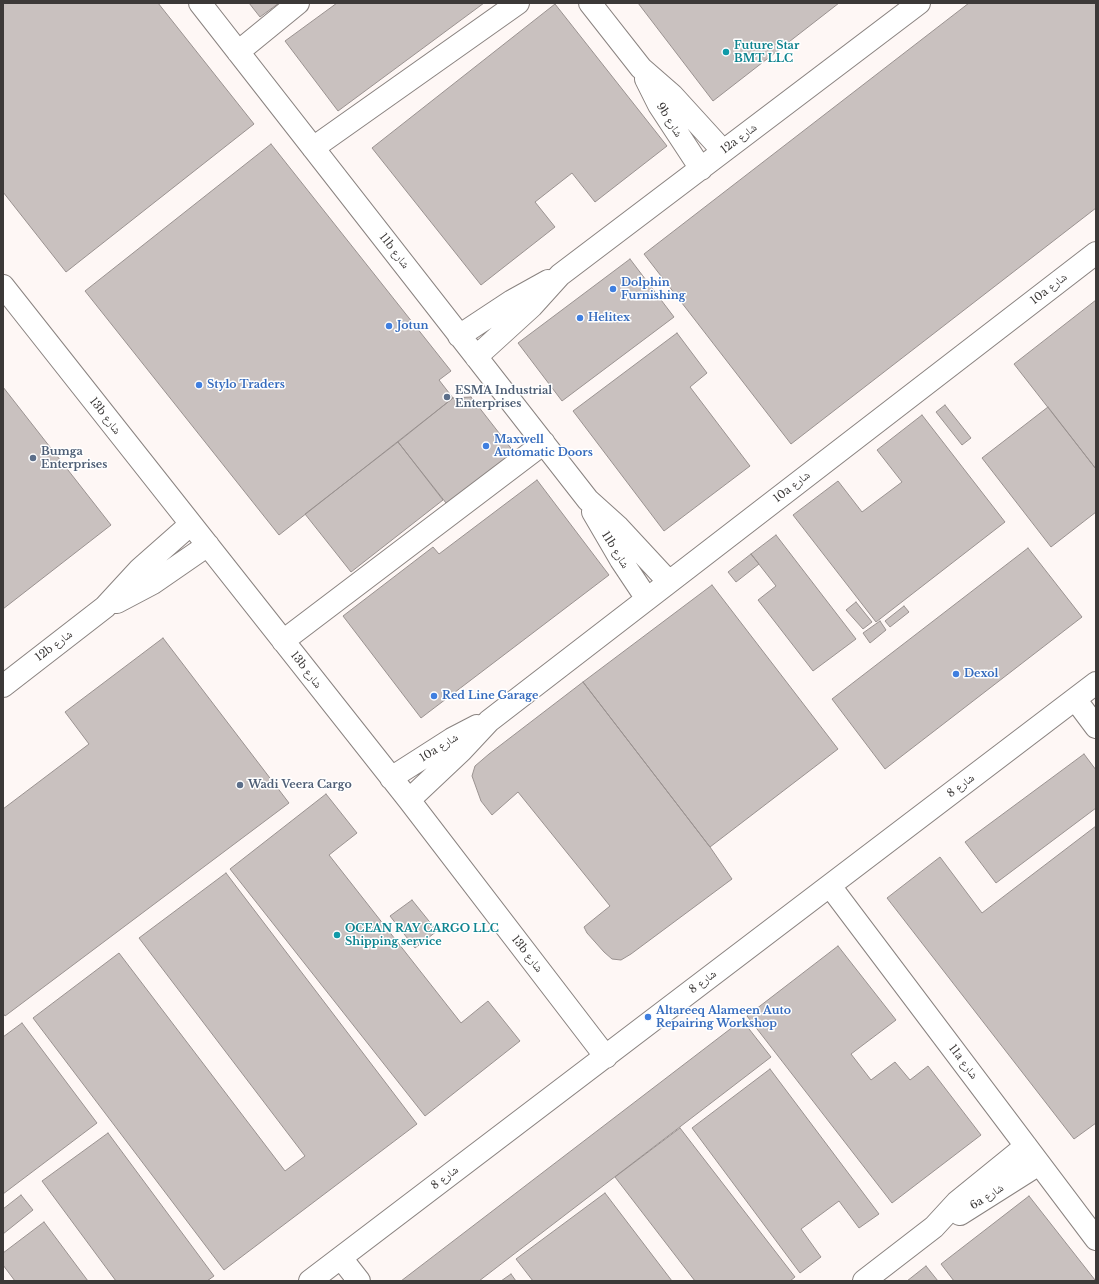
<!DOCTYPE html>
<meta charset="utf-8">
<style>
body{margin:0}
#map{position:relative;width:1099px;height:1284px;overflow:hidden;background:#fef7f5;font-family:"Libre Baskerville",serif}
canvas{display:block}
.frame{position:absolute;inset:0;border:4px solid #3c3938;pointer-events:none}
</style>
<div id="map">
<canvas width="1099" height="1284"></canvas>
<div class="frame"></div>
</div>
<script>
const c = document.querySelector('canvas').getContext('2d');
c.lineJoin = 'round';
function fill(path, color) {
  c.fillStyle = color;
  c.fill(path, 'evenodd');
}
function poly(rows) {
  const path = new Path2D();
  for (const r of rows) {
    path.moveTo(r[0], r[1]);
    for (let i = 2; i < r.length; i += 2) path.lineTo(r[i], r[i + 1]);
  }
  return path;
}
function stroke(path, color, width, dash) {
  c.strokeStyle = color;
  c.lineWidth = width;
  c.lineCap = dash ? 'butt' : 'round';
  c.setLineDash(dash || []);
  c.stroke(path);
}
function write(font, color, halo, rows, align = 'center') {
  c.font = font + ' "Libre Baskerville","Noto Naskh Arabic",serif';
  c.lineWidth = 3;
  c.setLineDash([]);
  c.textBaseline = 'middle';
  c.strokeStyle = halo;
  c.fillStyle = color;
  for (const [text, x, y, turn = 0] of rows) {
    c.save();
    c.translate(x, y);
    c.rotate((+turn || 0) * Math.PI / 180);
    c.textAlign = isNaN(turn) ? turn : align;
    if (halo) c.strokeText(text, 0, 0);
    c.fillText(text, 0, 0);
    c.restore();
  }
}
const building = poly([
 [3,3,158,3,254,124,66,272,3,192,3,3],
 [249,3,279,3,260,17,249,3],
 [337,3,484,3,338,111,285,41,337,3],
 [638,3,839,3,713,101,638,3],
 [969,3,1096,3,1096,208,791,444,644,254,969,3],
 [555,4,667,146,595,202,572,173,535,202,555,227,481,285,372,148,555,4],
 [271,144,451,371,439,380,453,398,279,535,85,291,271,144],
 [630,259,674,317,562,401,518,343,630,259],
 [1096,300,1096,469,1014,364,1096,300],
 [677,333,707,373,690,387,750,466,664,531,573,411,677,333],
 [3,387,111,525,3,609,3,387],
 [471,397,517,456,450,508,398,442,453,398,471,397],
 [945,405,971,438,962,445,936,412,945,405],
 [1048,407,1096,469,1096,512,1051,547,982,458,1048,407],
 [922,415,1005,522,876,622,793,515,838,481,862,512,902,482,877,450,922,415],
 [398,442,443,500,351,572,305,514,398,442],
 [537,480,609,575,421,718,343,616,433,547,439,554,537,480],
 [776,535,856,639,813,671,758,600,776,586,751,554,776,535],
 [1028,548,1082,617,885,769,832,699,1028,548],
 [751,554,759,564,736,582,728,572,751,554],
 [712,585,838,749,710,847,583,682,712,585],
 [856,602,872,622,863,629,846,610,856,602],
 [904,606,909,612,890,627,885,621,904,606],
 [880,621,886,630,870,643,863,633,880,621],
 [163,638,289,803,5,1016,3,1013,3,809,89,744,65,712,163,638],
 [583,682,710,847,732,879,631,954,621,960,612,959,604,952,587,933,584,927,610,906,518,792,492,815,481,801,472,776,475,766,489,754,583,682],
 [1084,754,1096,770,1096,808,996,883,965,842,1084,754],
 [326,794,357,833,329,855,461,1023,488,1001,520,1041,425,1116,230,869,326,794],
 [1096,826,1096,1123,1074,1139,887,898,940,857,982,913,1096,826],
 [226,873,417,1124,224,1270,33,1018,119,953,285,1171,305,1156,139,938,226,873],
 [412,900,437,931,415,948,390,916,412,900],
 [838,946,896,1020,851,1054,871,1080,895,1062,910,1080,928,1066,981,1135,892,1203,747,1016,838,946],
 [742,1020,771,1057,479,1281,401,1281,742,1020],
 [22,1023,97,1123,3,1194,3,1037,22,1023],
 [770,1069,879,1214,859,1228,839,1201,801,1229,821,1257,800,1273,692,1128,770,1069],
 [680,1128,795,1277,790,1281,695,1281,615,1177,680,1128],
 [108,1133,214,1276,207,1281,116,1281,42,1181,108,1133],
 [605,1193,672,1281,533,1281,516,1259,605,1193],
 [21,1195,33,1210,3,1234,3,1209,21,1195],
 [1029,1196,1095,1280,1094,1281,954,1281,941,1264,1029,1196],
 [44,1222,88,1281,15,1281,3,1265,3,1253,44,1222],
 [926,1266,938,1281,907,1281,926,1266],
 [511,1274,516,1281,501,1281,511,1274]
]);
fill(building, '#c9c1bf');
stroke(building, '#9a9290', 1);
const minor = poly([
 [200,3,588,500,618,527,669,582],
 [590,3,641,68,672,95,723,151],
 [238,52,298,3],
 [646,79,659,105,701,169],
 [313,148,518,3],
 [3,286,409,800,606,1057],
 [459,336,512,301,548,281],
 [476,357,532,306,560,275,919,3],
 [593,512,621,560,647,599],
 [117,602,153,583,208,545],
 [283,641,544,443],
 [3,686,105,607,140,569,191,524],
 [1075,699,1096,727],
 [391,778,452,739,477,726],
 [409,800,461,751,489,721,1096,253],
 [830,886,1096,1239],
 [960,1214,1039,1164],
 [341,1258,359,1281],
 [310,1281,1096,683],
 [864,1281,934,1227,957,1202,1026,1146]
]);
stroke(minor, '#8a8380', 24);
stroke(minor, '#fff', 22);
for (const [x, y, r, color] of [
 [726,52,4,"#0f9aa8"],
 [613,289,4,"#3f7fe0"],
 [580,318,4,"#3f7fe0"],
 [389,326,4,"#3f7fe0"],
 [199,385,4,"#3f7fe0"],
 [447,397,4,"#5c6f8a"],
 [486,446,4,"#3f7fe0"],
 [33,458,4,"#5c6f8a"],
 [956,674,4,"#3f7fe0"],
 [434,696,4,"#3f7fe0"],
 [240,785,4,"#5c6f8a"],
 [337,935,4,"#0f9aa8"],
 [648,1017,4,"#3f7fe0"]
]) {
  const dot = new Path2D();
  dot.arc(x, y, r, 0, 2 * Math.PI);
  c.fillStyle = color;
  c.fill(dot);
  stroke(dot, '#fff', 1.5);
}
write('bold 11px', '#0d838f', '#fff', [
 ["Future Star",734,46],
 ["BMT LLC",734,59],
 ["OCEAN RAY CARGO LLC",345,929],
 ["Shipping service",345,942]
], 'left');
write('11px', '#3c3938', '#fff', [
 ["9b شارع",669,120,58],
 ["12a شارع",739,139,-37],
 ["11b شارع",394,251,52],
 ["10a شارع",1049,289,-38],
 ["13b شارع",105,416,52],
 ["10a شارع",792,487,-38],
 ["11b شارع",615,550,58],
 ["12b شارع",54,646,-37],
 ["13b شارع",306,670,52],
 ["10a شارع",439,748,-32],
 ["شارع 8",961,786,-37],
 ["13b شارع",527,954,52],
 ["شارع 8",703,982,-37],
 ["11a شارع",963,1062,53],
 ["شارع 8",445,1178,-37],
 ["6a شارع",987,1197,-33]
]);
write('bold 11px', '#366cbe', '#fff', [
 ["Dolphin",621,283],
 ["Furnishing",621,296],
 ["Helitex",588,318],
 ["Jotun",397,326],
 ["Stylo Traders",207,385],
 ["Maxwell",494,440],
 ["Automatic Doors",494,453],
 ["Dexol",964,674],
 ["Red Line Garage",442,696],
 ["Altareeq Alameen Auto",656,1011],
 ["Repairing Workshop",656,1024]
], 'left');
write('bold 11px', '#4e5e75', '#fff', [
 ["ESMA Industrial",455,391],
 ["Enterprises",455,404],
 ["Bumga",41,452],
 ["Enterprises",41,465],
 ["Wadi Veera Cargo",248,785]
], 'left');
</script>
